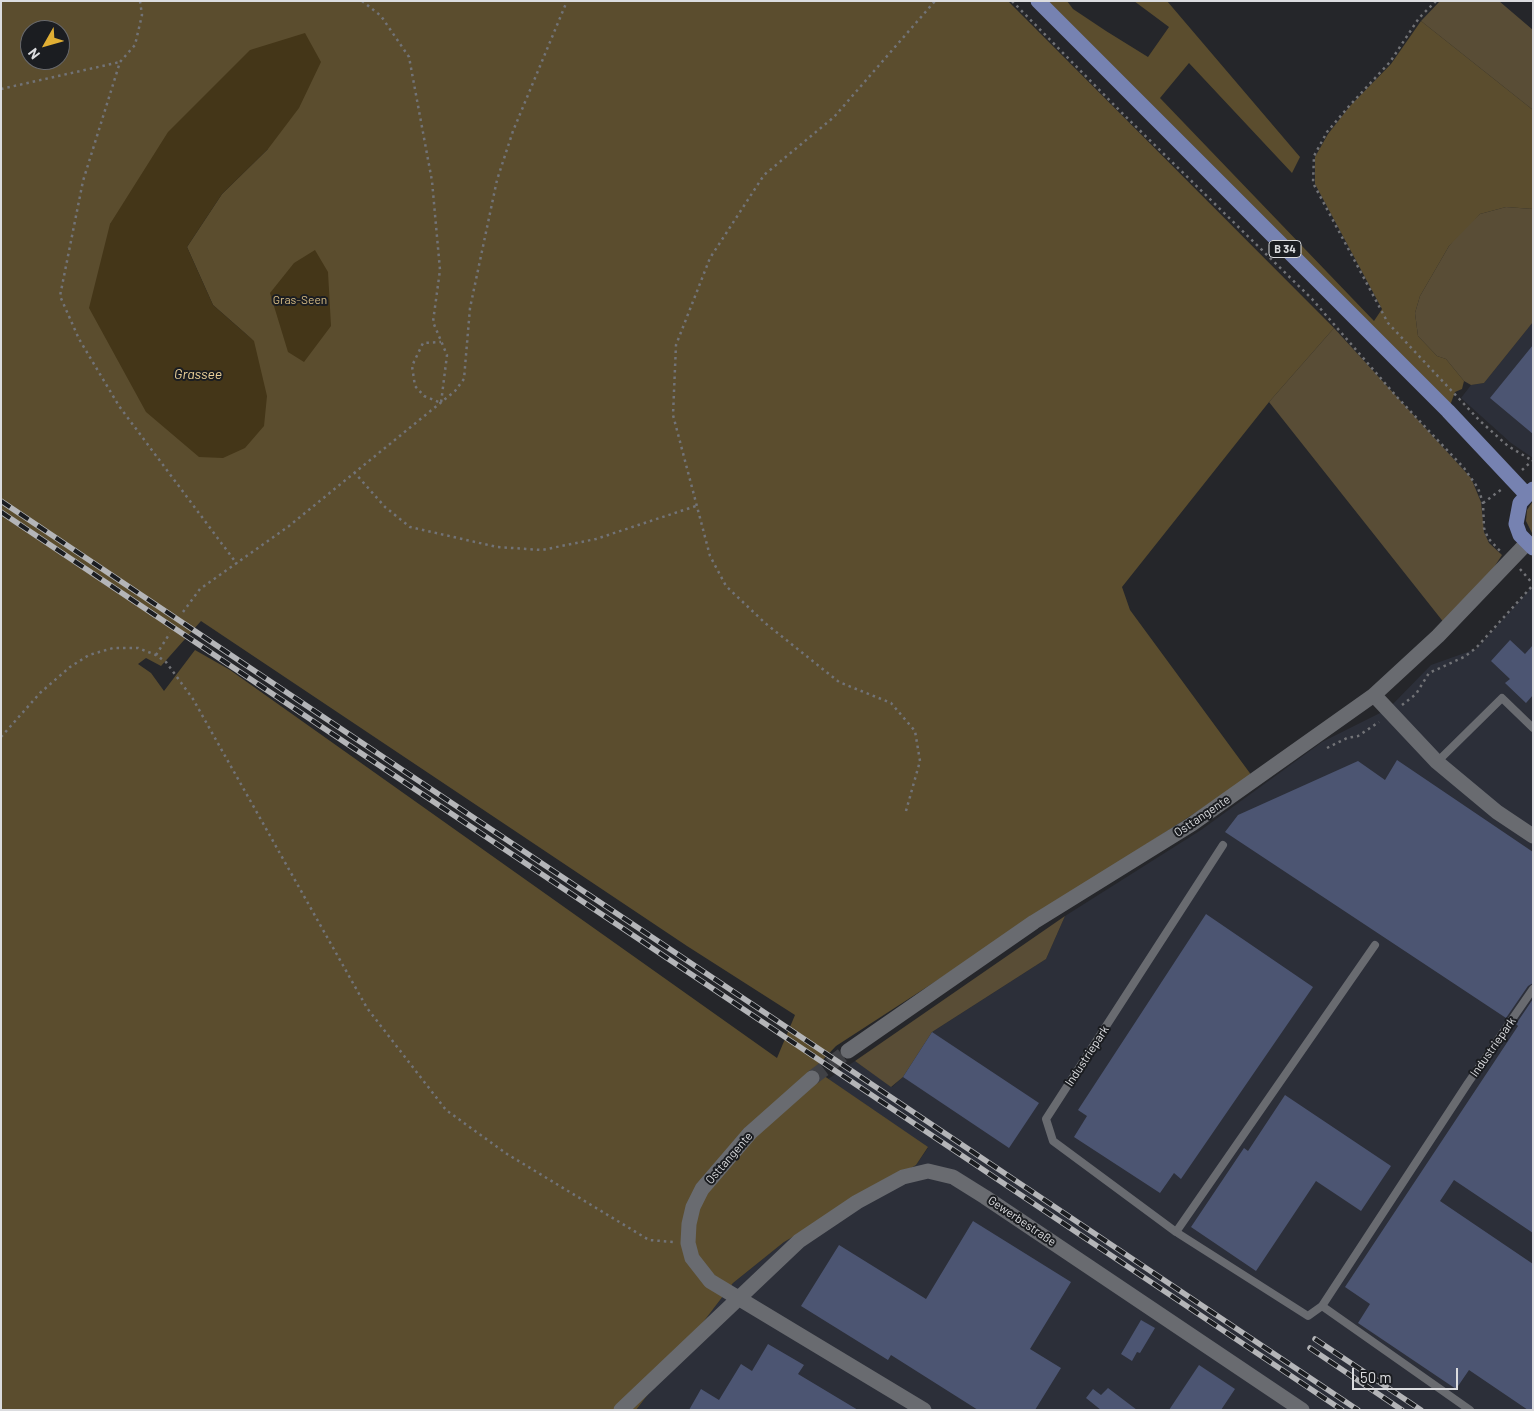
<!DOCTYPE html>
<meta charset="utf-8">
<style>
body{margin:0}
#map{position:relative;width:1534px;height:1411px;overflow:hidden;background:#25262a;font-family:Barlow,sans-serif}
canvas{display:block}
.frame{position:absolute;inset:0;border:2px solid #dbdcdf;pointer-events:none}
.north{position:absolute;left:20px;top:20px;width:50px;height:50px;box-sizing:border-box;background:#1b1d21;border:1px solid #68696d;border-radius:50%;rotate:232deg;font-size:14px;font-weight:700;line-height:20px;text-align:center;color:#dbdcdf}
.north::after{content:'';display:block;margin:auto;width:18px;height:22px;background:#e1af34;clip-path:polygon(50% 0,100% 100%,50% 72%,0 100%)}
.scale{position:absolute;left:1352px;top:1368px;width:106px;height:22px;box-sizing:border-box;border:2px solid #dbdcdf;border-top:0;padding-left:6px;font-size:15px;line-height:18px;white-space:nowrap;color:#dbdcdf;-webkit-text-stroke:4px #1b1d21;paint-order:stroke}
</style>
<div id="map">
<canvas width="1534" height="1411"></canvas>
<div class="frame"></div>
<div class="north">N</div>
<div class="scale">50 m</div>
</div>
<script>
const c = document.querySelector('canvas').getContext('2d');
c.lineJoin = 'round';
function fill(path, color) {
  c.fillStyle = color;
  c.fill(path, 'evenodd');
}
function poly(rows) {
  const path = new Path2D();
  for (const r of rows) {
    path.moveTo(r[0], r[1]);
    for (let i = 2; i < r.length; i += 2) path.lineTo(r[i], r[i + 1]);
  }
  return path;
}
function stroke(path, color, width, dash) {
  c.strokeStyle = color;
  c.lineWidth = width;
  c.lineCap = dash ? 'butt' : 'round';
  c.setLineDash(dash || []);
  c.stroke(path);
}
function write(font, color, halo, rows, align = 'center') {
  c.font = font + ' Barlow,sans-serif';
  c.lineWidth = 4;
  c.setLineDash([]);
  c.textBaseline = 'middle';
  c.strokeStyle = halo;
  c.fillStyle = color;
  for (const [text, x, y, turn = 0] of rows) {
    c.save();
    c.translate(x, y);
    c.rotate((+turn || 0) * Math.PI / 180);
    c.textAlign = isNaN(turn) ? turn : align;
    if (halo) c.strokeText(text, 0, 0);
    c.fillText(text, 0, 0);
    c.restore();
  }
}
fill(poly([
 [1533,322,1533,458,1511,443,1461,398,1471,385,1484,383],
 [1533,586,1533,1410,636,1410,733,1283,784,1242,916,1165,928,1148,828,1079,855,1061,892,1087,903,1077,932,1032,1046,959,1065,916,1201,830,1322,742,1388,709,1431,665,1476,649]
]), '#2c2f39');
fill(poly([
 [1440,1,1499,1,1533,30,1533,110,1421,21],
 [1506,207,1533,209,1533,322,1484,383,1471,385,1464,381,1446,359,1437,356,1418,336,1415,313,1420,296,1449,246,1462,230,1480,214],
 [1334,328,1471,478,1481,502,1484,532,1489,543,1502,555,1485,581,1445,624,1269,402],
 [1533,501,1533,535,1526,521,1527,510],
 [1065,916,1046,959,932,1032,903,1077,891,1087,855,1061]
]), '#594d36');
fill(poly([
 [1,1,1008,1,1334,328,1269,402,1122,587,1130,610,1252,776,836,1046,814,1069,928,1147,916,1165,784,1242,733,1283,636,1410,1,1410],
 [30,30,60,30,60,60,30,60],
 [268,149,222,194,187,247,213,305,254,341,110,224],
 [201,621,687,946,795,1015,777,1058,230,670,195,650,164,691,151,673,138,664,146,658,161,666],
 [1039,1,1067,1,1073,9,1106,31,1148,57,1169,27,1134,1,1167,1,1300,157,1292,173,1189,63,1160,98,1374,321,1382,309,1315,184,1315,157,1328,134,1350,106,1391,64,1421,21,1533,110,1533,209,1506,207,1480,214,1449,246,1420,296,1415,313,1418,336,1437,356,1446,359,1464,381,1462,389,1455,392,1448,411]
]), '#5b4d2e');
fill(poly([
 [305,33,321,62,299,108,268,149,222,194,187,247,213,305,254,341,267,396,264,426,245,448,223,458,199,457,146,412,89,308,110,224,168,132,250,50],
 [315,250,328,272,331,326,304,362,288,352,270,293,294,263]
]), '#443618');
fill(poly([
 [1533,345,1533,434,1490,398],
 [1510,640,1525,654,1533,645,1533,695,1526,703,1505,683,1510,679,1491,661],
 [1397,760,1533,852,1533,983,1528,986,1506,1018,1225,832,1238,815,1358,761,1385,780],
 [1206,914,1313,987,1181,1179,1174,1173,1160,1193,1074,1137,1087,1116,1078,1110],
 [1533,999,1533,1233,1454,1180,1440,1201,1533,1264,1533,1410,1528,1410,1469,1370,1456,1389,1358,1323,1370,1304,1345,1287,1518,1026,1516,1024],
 [932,1032,1039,1103,1009,1148,903,1077],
 [1285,1095,1391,1166,1361,1211,1316,1181,1256,1271,1191,1227,1244,1148,1248,1151],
 [973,1221,1071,1282,1030,1349,1061,1368,1035,1410,978,1410,891,1355,888,1360,801,1306,839,1245,926,1299],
 [1141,1320,1155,1328,1140,1353,1137,1352,1132,1361,1121,1354],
 [768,1344,804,1365,798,1374,858,1410,689,1410,701,1389,719,1400,741,1364,752,1371],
 [1199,1365,1235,1389,1221,1410,1169,1410],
 [1108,1388,1137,1410,1101,1410,1086,1398,1093,1389,1101,1395]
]), '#4c5572');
stroke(poly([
 [812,1078,848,1051]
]), '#404145', 15, [15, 8]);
stroke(poly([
 [140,1,142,15,135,45,120,62,83,181,60,296,79,339,119,406,237,564],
 [362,1,381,16,409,57,432,181,440,270,433,322,447,355,441,403,424,396,415,386,412,366,423,343,441,342],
 [1012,1,1122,113,1312,299,1397,397,1464,468,1478,488,1483,503,1484,528,1488,538,1501,552],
 [1436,1,1419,18,1390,62,1350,105,1327,132,1314,156,1313,183,1388,323,1479,420,1508,446,1533,461],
 [1,89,120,62],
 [1522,470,1532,461],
 [354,472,385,507,410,527,497,547,542,550,596,539,696,506],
 [1483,503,1502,489],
 [1520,569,1533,584],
 [183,612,200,589,289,526,455,391,464,379,470,308,497,180,513,131,567,1],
 [156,655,170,633],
 [1402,705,1416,694,1429,673,1464,657,1476,648,1533,585],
 [1,737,40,693,70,667,89,655,113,648,138,648,156,655,166,662,193,699,367,1008,446,1110,507,1154,649,1240,674,1242],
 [1327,748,1347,738,1358,736,1379,722],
 [906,811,920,761,915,731,891,703,839,682,765,623,726,586,710,556,673,415,676,345,710,258,764,175,834,117,935,1]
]), '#727377', 2.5, [2.5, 4]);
stroke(poly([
 [1437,762,1502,698,1533,728],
 [1375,945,1176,1232,1308,1316,1322,1306,1470,1410],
 [1176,1232,1053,1141,1046,1119,1223,845],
 [1322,1306,1468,1083,1533,989]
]), '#696b70', 8);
stroke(poly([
 [1374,695,1437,762,1497,812,1533,836],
 [848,1051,1034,922,1192,824,1374,695,1438,636,1526,544],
 [812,1078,750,1133,702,1189,693,1207,689,1224,688,1243,692,1258,710,1281,924,1410],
 [621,1410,799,1241,857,1202,903,1177,928,1171,953,1177,985,1197,1302,1410]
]), '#696b70', 15);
stroke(poly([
 [1038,1,1448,411,1526,494],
 [1533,489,1520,503,1516,524,1520,535,1533,548]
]), '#7682b1', 15);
const rail = poly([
 [1,501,1358,1410],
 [1,512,1342,1410],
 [1315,1339,1421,1410],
 [1310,1348,1402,1410]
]);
stroke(rail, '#b4b5b8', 5.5);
stroke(rail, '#1b1d21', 4, [11]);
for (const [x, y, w] of [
 [1285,249,32]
]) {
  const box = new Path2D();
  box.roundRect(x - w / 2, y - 8.5, w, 17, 4);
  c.fillStyle = '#1b1d21';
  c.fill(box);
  stroke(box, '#dbdcdf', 1);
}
write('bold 11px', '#dbdcdf', null, [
 ["B 34",1285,249]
]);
write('12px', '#d9be86', '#1b1d21', [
 ["Gras-Seen",300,300]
]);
write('12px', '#dbdcdf', '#1b1d21', [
 ["Osttangente",1202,816,-34],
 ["Industriepark",1493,1047,-55],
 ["Industriepark",1087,1056,-57],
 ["Osttangente",729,1158,-49],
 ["Gewerbestraße",1022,1221,34]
]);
write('italic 14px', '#eed39a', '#1b1d21', [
 ["Grassee",198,374]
]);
</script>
